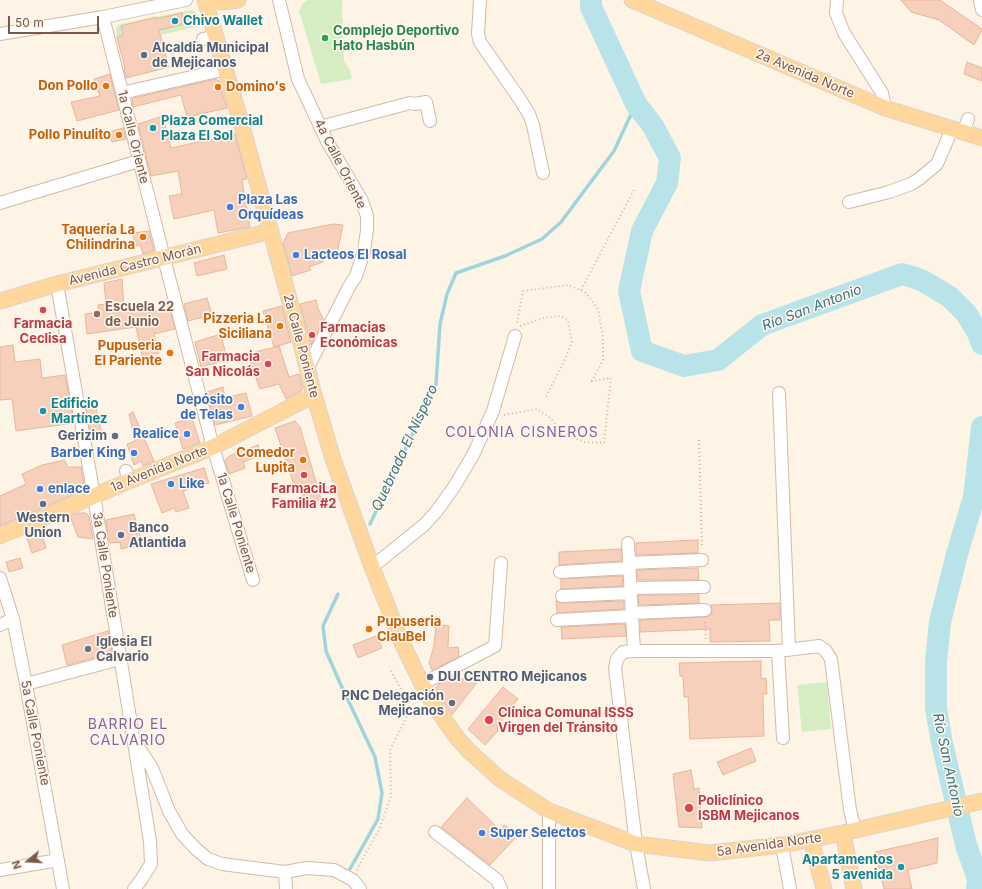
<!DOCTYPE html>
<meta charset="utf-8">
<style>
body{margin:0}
#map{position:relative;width:982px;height:889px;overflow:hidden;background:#fef4e6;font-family:Inter,sans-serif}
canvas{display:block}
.north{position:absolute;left:8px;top:841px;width:40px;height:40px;-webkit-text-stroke:3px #fff7ee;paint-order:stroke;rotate:252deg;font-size:11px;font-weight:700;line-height:16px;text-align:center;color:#7a5848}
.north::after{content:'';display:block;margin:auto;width:14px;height:18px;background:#7a5848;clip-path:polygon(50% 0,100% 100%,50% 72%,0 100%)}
.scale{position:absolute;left:8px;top:16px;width:91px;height:18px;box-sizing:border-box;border:2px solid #7a5848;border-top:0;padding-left:5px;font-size:12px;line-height:14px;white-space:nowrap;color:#7a5848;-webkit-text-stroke:3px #fff7ee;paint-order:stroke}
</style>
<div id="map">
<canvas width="982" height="889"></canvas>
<div class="north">N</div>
<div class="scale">50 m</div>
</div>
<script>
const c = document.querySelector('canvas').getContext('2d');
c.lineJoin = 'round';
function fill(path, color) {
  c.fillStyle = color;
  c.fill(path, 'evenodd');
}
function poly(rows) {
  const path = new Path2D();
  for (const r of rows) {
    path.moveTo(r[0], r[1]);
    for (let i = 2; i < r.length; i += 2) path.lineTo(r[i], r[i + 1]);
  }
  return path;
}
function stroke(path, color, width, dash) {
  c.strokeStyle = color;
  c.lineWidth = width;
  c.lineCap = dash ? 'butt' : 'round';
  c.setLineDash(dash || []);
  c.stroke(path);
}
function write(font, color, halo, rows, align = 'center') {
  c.font = font + ' Inter,sans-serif';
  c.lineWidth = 3;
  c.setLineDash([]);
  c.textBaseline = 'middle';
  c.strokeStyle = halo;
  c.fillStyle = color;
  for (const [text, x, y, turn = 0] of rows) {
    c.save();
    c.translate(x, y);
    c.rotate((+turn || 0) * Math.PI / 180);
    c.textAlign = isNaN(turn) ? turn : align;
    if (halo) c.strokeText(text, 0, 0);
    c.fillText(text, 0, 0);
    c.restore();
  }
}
fill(poly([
 [308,0,342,0,344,61,350,70,352,79,321,84,300,14,299,11,302,4],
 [190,10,193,10,195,12,200,26,161,35,156,17,121,26,123,35,117,37,116,29,117,26,120,24],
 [827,682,831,729,802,732,797,685]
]), '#d6edc3');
stroke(poly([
 [370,524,436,384,440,324,447,294,456,273,505,256,542,239,561,222,614,151,626,125,636,104],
 [338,594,323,626,326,651,340,683,375,757,382,793,378,819,350,869]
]), '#9ed5dc', 3.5);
stroke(poly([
 [591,0,591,7,636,104,653,126,670,158,667,183,642,231,629,291,642,351,684,366,718,360,762,325,902,274,913,277,923,281,950,297,966,313,978,333,982,344],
 [977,889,978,879,966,845,942,743,936,708,936,662,940,622,957,554,974,497,982,427]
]), '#b8e4e9', 22);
const building = poly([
 [901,0,940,0,982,29,982,30,974,45,939,20,911,12,901,0],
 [182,13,185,24,159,30,169,67,126,78,124,69,125,68,117,37,123,35,121,26,156,17,156,19,182,13],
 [967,62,982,68,982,81,964,74,967,62],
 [110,74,119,110,77,121,71,102,100,96,94,79,110,74],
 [216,79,219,81,227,108,187,117,181,95,133,107,132,99,134,98,216,79],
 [163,116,171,148,235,134,247,179,242,180,250,227,218,233,214,210,174,219,169,196,182,194,178,171,151,176,138,124,163,116],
 [123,128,126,139,112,142,109,132,123,128],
 [333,224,343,225,336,258,323,257,323,262,309,267,311,270,292,276,283,243,288,233,333,224],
 [149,231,154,251,143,254,140,245,136,246,132,233,149,231],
 [224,255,227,269,197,276,194,263,224,255],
 [122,279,124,308,147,303,149,313,170,309,175,329,154,334,159,353,142,356,136,327,87,334,85,314,99,312,98,305,106,304,104,283,122,279],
 [207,298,212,315,188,321,184,304,207,298],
 [316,300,318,309,324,320,311,345,300,304,316,300],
 [282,306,291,342,274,347,263,311,282,306],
 [221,334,227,360,201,367,195,342,221,334],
 [13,345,15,362,40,359,42,378,65,375,74,423,16,431,12,399,0,400,0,347,13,345],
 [279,346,289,377,299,374,303,388,301,391,286,399,279,384,260,389,247,354,279,346],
 [223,387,225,398,246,393,252,416,215,425,207,392,223,387],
 [96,407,102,434,91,435,86,409,96,407],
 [133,412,154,461,143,466,141,461,134,465,127,444,135,441,129,414,133,412],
 [192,418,200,443,183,449,175,423,192,418],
 [295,421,300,427,321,499,306,504,299,484,294,485,275,428,295,421],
 [258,445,262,455,243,462,245,468,229,474,225,460,227,458,231,455,258,445],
 [64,460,68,467,81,467,85,490,0,526,0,496,26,484,22,474,42,465,64,460],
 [204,468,209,483,183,491,189,508,176,512,174,508,162,513,151,484,204,468],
 [76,513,86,513,89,516,93,539,78,537,70,516,76,513],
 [134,514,142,544,121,549,120,542,110,543,109,538,108,538,106,520,134,514],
 [40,529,46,548,32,553,26,535,40,529],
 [698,540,698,553,636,555,636,543,698,540],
 [621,549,621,561,559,565,559,552,621,549],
 [20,558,23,568,9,572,6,562,20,558],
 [698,568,699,580,638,580,637,570,698,568],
 [622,576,623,586,561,589,561,579,622,576],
 [638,595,699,595,699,603,639,605,638,595],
 [556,601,562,603,624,601,624,609,557,613,556,601],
 [780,603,780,620,769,620,770,641,710,642,710,629,640,632,640,620,706,617,709,616,712,613,712,609,711,605,780,603],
 [436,624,449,626,448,648,458,647,459,657,432,670,429,663,434,646,436,624],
 [625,624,626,636,562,639,561,627,625,624],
 [108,631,112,653,67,665,62,645,108,631],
 [376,636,382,648,358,658,353,645,376,636],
 [761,661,761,679,766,678,767,694,763,694,764,736,690,739,688,697,684,697,683,676,680,676,679,663,761,661],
 [485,672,452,715,435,688,439,685,438,684,455,675,459,680,485,672],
 [503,687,518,699,497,726,498,731,485,745,468,729,503,687],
 [751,748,756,761,723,775,717,762,751,748],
 [691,770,694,789,699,788,702,828,679,827,673,774,691,770],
 [467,798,501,831,504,825,518,835,490,865,441,827,467,798],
 [938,838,937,863,908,870,912,889,884,889,875,852,938,838]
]);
fill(building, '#f6d0bb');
stroke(building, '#e9b59a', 1);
const minor = poly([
 [279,0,298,79,327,141,362,201,367,216,367,230,364,251,356,276,349,287,307,369],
 [480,0,478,34,480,42,519,98,529,114,533,125,543,173],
 [837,0,836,13,844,33,882,93,885,108],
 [980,0,982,10],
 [103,17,164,258,213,447,253,580],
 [0,34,103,17,186,0],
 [203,39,216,36],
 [122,93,226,69],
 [320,127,410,103,415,104,426,102,430,121],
 [963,133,968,119],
 [849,202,889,192,911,184,919,179,937,164,952,129],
 [0,203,26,195,139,161],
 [57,284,94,496,150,841,151,864,141,880,134,889],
 [779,393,789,649],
 [126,471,129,481],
 [628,543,634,651],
 [629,563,702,560],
 [372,567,424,525,436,512,454,487,473,455,493,411,515,336],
 [560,572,629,568],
 [0,578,13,619,26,684,63,889],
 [630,588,704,587],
 [562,596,631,593],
 [632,613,705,610],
 [557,620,632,616],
 [0,625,13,619],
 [778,651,783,738],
 [26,684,120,659],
 [422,684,495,646,501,563],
 [137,745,152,768,169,811,182,834,196,849,208,859,222,864,285,872,307,868,334,870,353,880,360,889],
 [549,811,549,889],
 [435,832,497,880,501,889],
 [782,845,790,889],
 [0,870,58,860],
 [285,872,286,889],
 [644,889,636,844,615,668,617,659,623,652,634,651,778,651,819,646,825,650,831,659,850,810,855,830]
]);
const major = poly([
 [205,0,240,119,296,324,314,395,333,459,372,567,402,643,422,684,433,703,445,721,458,739,470,752,500,779,549,811,636,844,710,853,782,845,843,833,982,801],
 [213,0,222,2,238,0],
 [632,0,885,108,982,138],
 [0,301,57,284,271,231],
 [0,536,129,481,213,447,314,395],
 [843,833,854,889],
 [811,840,824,889]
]);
stroke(minor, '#d1baaa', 14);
stroke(major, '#dcd4cf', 17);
stroke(poly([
 [581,290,635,188],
 [520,326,543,318,560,316,568,320,572,342,565,359,545,399],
 [504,415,537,409,549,417,565,434,585,442,604,443,611,378,592,381,603,360,603,337,598,309,585,292,568,285,523,291,517,324],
 [699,440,702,548],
 [705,622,706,640],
 [357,870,365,854,379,830,391,796,390,750,411,708,390,669]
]), '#dbb39e', 2, [1, 3]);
stroke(minor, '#fff', 12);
stroke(major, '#ffd69c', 15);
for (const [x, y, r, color] of [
 [175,21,4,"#0f9aa8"],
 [325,38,4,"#2e9e5b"],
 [144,55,4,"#5c6f8a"],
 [106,86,4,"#e8710a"],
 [218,87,4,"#e8710a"],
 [153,128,4,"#0f9aa8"],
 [119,135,4,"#e8710a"],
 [230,207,4,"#3f7fe0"],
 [143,237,4,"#e8710a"],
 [296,255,4,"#3f7fe0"],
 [43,310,4,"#e0444e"],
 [97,314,4,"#8d6e63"],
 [280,326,4,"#e8710a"],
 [312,335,4,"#e0444e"],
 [170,353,4,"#e8710a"],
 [268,364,4,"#e0444e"],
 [241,407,4,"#3f7fe0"],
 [43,411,4,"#0f9aa8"],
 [187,434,4,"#3f7fe0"],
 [115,436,4,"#5c6f8a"],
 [134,453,4,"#3f7fe0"],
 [303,460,4,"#e8710a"],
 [304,475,4,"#e0444e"],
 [171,484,4,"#3f7fe0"],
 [40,489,4,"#3f7fe0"],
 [43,504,4,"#5c6f8a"],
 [121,535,4,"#5c6f8a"],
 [369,629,4,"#e8710a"],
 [88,649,4,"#6b7280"],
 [430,677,4,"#5c6f8a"],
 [452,703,4,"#5c6f8a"],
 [489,720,5,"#e0444e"],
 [689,808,5,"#e0444e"],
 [482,833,4,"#3f7fe0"],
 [901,867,4,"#0f9aa8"]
]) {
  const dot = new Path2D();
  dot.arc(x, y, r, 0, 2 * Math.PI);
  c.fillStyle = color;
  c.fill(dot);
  stroke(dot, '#fff7ee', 1.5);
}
write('bold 13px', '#0d838f', '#fff7ee', [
 ["Chivo Wallet",183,21],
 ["Plaza Comercial",161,121],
 ["Plaza El Sol",161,136],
 ["Edificio",51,404],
 ["Martínez",51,419],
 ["Apartamentos",893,860,"right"],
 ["5 avenida",893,875,"right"]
], 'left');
write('bold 13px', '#27864d', '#fff7ee', [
 ["Complejo Deportivo",333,31],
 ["Hato Hasbún",333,46]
], 'left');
write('bold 13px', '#4e5e75', '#fff7ee', [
 ["Alcaldía Municipal",152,48],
 ["de Mejicanos",152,63],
 ["Gerizim",107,436,"right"],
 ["Western",43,518,"center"],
 ["Union",43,533,"center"],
 ["Banco",129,528],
 ["Atlantida",129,543],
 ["DUI CENTRO Mejicanos",438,677],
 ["PNC Delegación",444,696,"right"],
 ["Mejicanos",444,711,"right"]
], 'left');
write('13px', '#7a5848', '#fff7ee', [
 ["2a Avenida Norte",805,74,23],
 ["1a Calle Oriente",133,137,76],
 ["4a Calle Oriente",340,164,63],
 ["Avenida Castro Morán",135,265,-14],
 ["2a Calle Poniente",301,346,75],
 ["1a Avenida Norte",159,469,-22],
 ["1a Calle Poniente",236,523,73],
 ["3a Calle Poniente",105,565,81],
 ["5a Calle Poniente",35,733,79],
 ["5a Avenida Norte",769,845,-8]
]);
write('bold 13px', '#c56008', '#fff7ee', [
 ["Don Pollo",98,86],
 ["Domino's",226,87,"left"],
 ["Pollo Pinulito",111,135],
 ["Taquería La",135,230],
 ["Chilindrina",135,245],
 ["Pizzeria La",272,319],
 ["Siciliana",272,334],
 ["Pupuseria",162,346],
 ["El Pariente",162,361],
 ["Comedor",295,453],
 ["Lupita",295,468],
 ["Pupuseria",377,622,"left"],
 ["ClauBel",377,637,"left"]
], 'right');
write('bold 13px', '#366cbe', '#fff7ee', [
 ["Plaza Las",238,200],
 ["Orquídeas",238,215],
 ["Lacteos El Rosal",304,255],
 ["Depósito",233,400,"right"],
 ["de Telas",233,415,"right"],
 ["Realice",179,434,"right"],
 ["Barber King",126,453,"right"],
 ["Like",179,484],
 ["enlace",48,489],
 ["Super Selectos",490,833]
], 'left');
write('bold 13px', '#785e54', '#fff7ee', [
 ["Escuela 22",105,307],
 ["de Junio",105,322]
], 'left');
write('bold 13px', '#be3a42', '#fff7ee', [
 ["Farmacia",43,324,"center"],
 ["Ceclisa",43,339,"center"],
 ["Farmacias",320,328],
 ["Económicas",320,343],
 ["Farmacia",260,357,"right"],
 ["San Nicolás",260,372,"right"],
 ["FarmaciLa",304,489,"center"],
 ["Familia #2",304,504,"center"],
 ["Clínica Comunal ISSS",498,713],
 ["Virgen del Tránsito",498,728],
 ["Policlínico",698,801],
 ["ISBM Mejicanos",698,816]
], 'left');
write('bold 13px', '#5b616d', '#fff7ee', [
 ["Iglesia El",96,642],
 ["Calvario",96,657]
], 'left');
write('italic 14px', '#3a7780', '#fff7ee', [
 ["Río San Antonio",812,308,-21],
 ["Quebrada El Nispero",405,448,-65],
 ["Río San Antonio",948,765,78]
]);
c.letterSpacing = '1px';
write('14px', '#87639d', '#fff7ee', [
 ["COLONIA CISNEROS",522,433],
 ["BARRIO EL",128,725],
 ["CALVARIO",128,741]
]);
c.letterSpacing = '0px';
</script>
